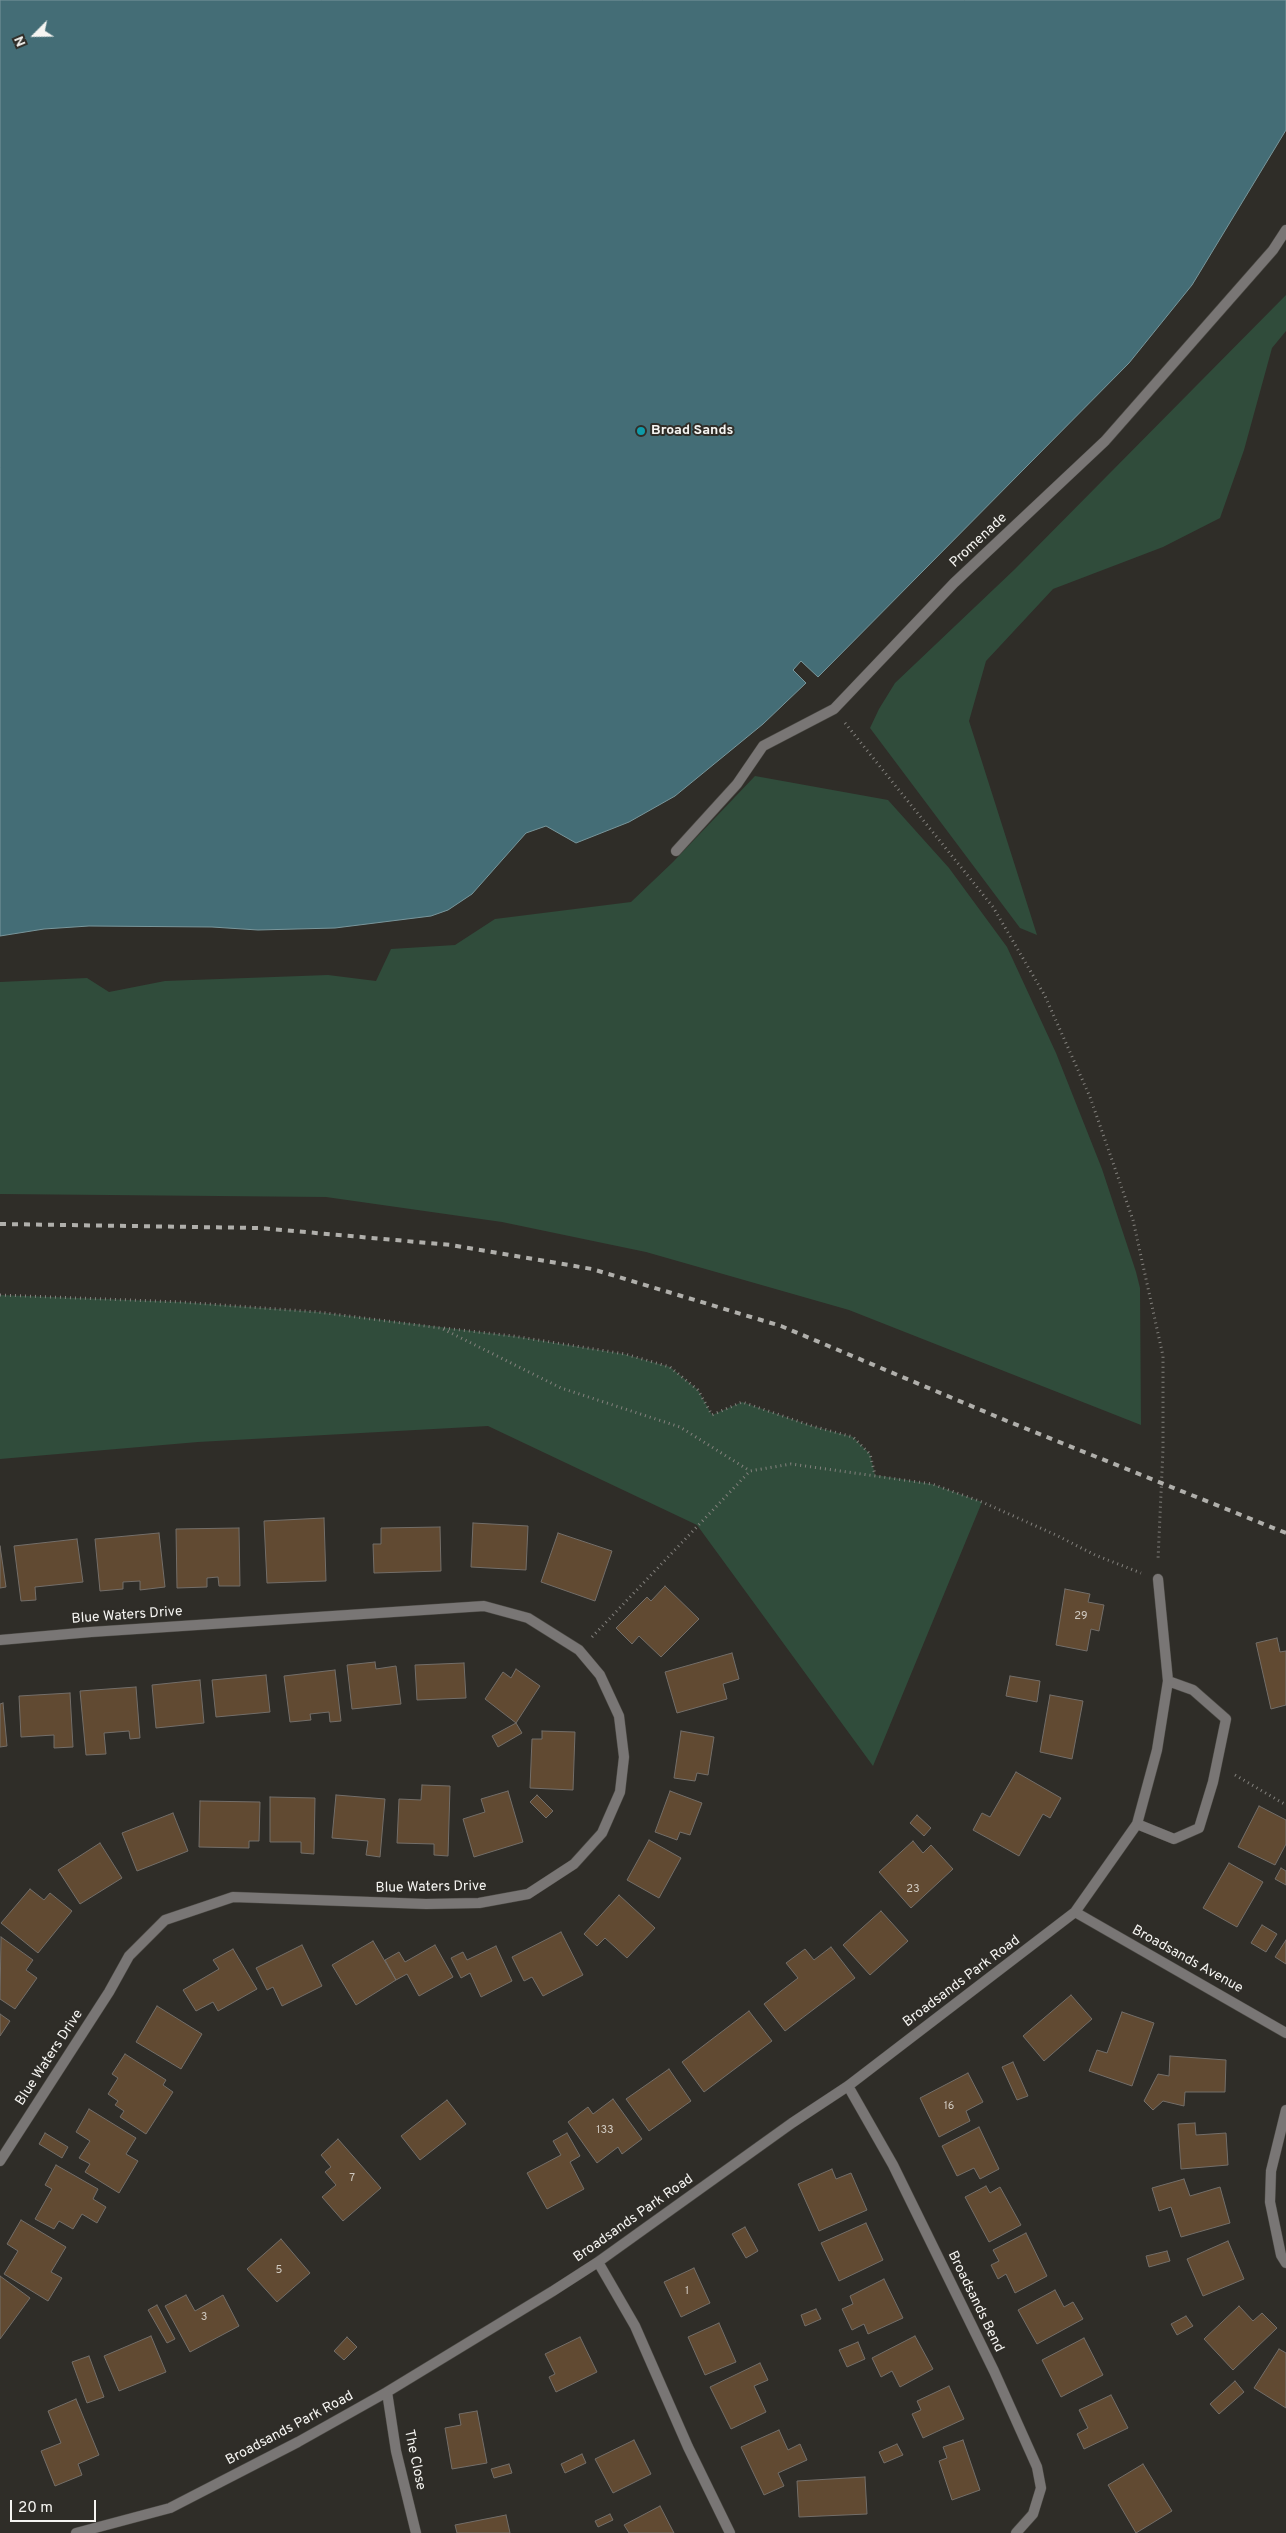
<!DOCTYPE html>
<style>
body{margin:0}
#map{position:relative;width:1286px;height:2533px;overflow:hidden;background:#2f2d28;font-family:Overpass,sans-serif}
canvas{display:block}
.north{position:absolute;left:10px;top:10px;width:50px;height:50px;-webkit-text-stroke:4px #2f2d28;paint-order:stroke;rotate:247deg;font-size:14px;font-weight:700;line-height:20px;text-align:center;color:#f5f4f1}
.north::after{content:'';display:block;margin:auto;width:18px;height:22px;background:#f5f4f1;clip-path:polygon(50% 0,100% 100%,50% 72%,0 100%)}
.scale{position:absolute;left:10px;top:2500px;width:86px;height:22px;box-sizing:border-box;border:2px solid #f5f4f1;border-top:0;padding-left:6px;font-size:15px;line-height:18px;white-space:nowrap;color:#f5f4f1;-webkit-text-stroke:4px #2f2d28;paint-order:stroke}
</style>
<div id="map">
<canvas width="1286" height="2533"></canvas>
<div class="north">N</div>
<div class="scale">20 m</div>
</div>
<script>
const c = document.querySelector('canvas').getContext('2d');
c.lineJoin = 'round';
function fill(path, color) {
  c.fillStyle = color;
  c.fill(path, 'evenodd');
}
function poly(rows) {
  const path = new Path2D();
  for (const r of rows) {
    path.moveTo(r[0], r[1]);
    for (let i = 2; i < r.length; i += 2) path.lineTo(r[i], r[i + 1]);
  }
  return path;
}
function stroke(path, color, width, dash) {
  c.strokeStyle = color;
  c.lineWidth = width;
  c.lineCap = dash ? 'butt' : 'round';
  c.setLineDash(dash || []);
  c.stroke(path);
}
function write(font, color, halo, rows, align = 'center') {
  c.font = font + ' Overpass,sans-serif';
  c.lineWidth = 4;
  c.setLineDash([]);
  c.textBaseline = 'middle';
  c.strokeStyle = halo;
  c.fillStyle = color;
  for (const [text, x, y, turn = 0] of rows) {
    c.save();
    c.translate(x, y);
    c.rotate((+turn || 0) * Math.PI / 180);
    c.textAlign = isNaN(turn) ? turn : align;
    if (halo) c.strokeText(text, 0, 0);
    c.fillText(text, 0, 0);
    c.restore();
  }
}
fill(poly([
 [1286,295,1286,331,1272,348,1244,450,1220,518,1163,547,1053,589,986,661,969,721,1037,935,1020,928,870,728,879,709,895,683,1015,569],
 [755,776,888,800,949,868,1007,947,1056,1053,1102,1169,1136,1272,1140,1288,1141,1425,849,1310,646,1252,502,1222,326,1197,0,1194,0,982,87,978,109,992,165,981,328,975,376,981,391,949,455,945,495,919,631,902,673,862],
 [0,1295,181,1302,318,1312,513,1336,624,1354,670,1367,698,1390,712,1415,742,1402,812,1426,853,1437,870,1454,875,1475,932,1484,982,1502,873,1766,697,1525,488,1426,198,1442,0,1459]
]), '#304c3b');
const water = poly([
 [0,0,1286,0,1286,130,1192,285,1129,363,818,677,801,661,793,670,806,683,763,724,675,796,629,822,576,843,546,826,526,833,472,894,448,910,431,916,335,928,258,930,212,927,89,926,44,929,0,936,0,0]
]);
fill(water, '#446d76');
stroke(water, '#79969b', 1);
const building = poly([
 [324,1518,326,1581,267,1583,264,1521,324,1518],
 [473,1523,528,1526,526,1570,471,1567,473,1523],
 [440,1527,441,1571,374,1573,373,1544,381,1544,381,1528,440,1527],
 [239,1528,240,1586,219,1586,218,1577,207,1578,207,1587,177,1588,176,1529,239,1528],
 [159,1533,165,1587,140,1590,140,1581,123,1582,123,1589,100,1591,95,1539,159,1533],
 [558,1533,612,1551,595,1601,541,1582,558,1533],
 [77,1539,83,1582,35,1587,36,1600,21,1601,14,1546,77,1539],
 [0,1546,6,1587,0,1588,0,1546],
 [665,1586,699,1619,661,1657,639,1636,632,1644,616,1628,647,1597,651,1601,665,1586],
 [1065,1589,1090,1594,1088,1602,1104,1605,1099,1631,1091,1629,1087,1651,1056,1645,1065,1589],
 [1277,1638,1280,1652,1286,1651,1286,1705,1271,1709,1256,1643,1277,1638],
 [732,1653,739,1679,723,1684,727,1699,677,1713,665,1672,732,1653],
 [375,1662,376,1669,396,1666,401,1704,352,1709,347,1665,375,1662],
 [464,1663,466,1698,417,1700,415,1665,464,1663],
 [516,1669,540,1686,516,1723,485,1699,503,1672,511,1678,516,1669],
 [335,1670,341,1721,330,1722,329,1712,310,1714,311,1720,290,1722,284,1676,335,1670],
 [266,1675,270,1712,216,1717,212,1680,266,1675],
 [1010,1676,1040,1681,1037,1702,1006,1696,1010,1676],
 [200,1680,204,1723,156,1728,152,1685,200,1680],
 [136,1687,140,1738,130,1739,129,1731,104,1733,106,1754,86,1755,80,1691,136,1687],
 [70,1693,73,1747,54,1748,54,1735,21,1737,19,1696,70,1693],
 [1050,1695,1083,1701,1072,1759,1040,1752,1050,1695],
 [3,1703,7,1746,0,1747,0,1704,3,1703],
 [516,1723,522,1733,498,1747,492,1736,516,1723],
 [542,1731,575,1732,573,1790,530,1788,532,1739,542,1739,542,1731],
 [681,1731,714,1737,708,1775,697,1773,695,1781,674,1778,681,1731],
 [1016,1772,1061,1798,1050,1818,1043,1814,1019,1856,973,1830,982,1813,990,1817,1016,1772],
 [422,1785,450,1786,448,1856,434,1855,434,1844,397,1843,399,1799,421,1800,422,1785],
 [508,1791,523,1842,474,1857,463,1819,485,1812,481,1799,508,1791],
 [670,1791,702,1803,690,1835,680,1832,677,1840,655,1832,670,1791],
 [336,1795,385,1799,380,1857,366,1855,368,1841,332,1838,336,1795],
 [537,1795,553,1811,546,1818,530,1802,537,1795],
 [270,1797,315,1798,314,1854,301,1853,301,1842,270,1842,270,1797],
 [200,1801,260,1802,259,1841,249,1841,249,1848,199,1847,200,1801],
 [1259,1806,1286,1820,1286,1844,1275,1865,1238,1847,1259,1806],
 [173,1813,188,1851,137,1871,122,1833,173,1813],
 [917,1815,931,1828,924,1836,910,1823,917,1815],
 [649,1840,681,1858,659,1898,627,1880,649,1840],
 [913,1841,923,1853,931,1845,953,1869,911,1908,879,1872,913,1841],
 [100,1843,122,1878,80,1904,58,1870,100,1843],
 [1229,1863,1263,1882,1237,1927,1203,1908,1229,1863],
 [1281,1868,1286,1871,1286,1885,1275,1879,1281,1868],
 [30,1889,44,1900,50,1893,72,1911,38,1953,1,1923,30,1889],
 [619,1895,655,1928,627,1958,605,1938,597,1946,584,1934,619,1895],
 [881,1911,908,1941,870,1975,843,1945,881,1911],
 [1262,1925,1277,1934,1266,1952,1251,1943,1262,1925],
 [561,1932,583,1975,543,1996,532,1977,524,1981,512,1957,561,1932],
 [1,1937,33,1960,26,1970,37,1978,15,2009,0,1999,1,1937],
 [1286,1940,1286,1964,1275,1957,1286,1940],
 [373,1941,396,1980,356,2005,332,1965,373,1941],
 [302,1945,322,1986,282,2006,273,1987,267,1990,256,1968,302,1945],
 [435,1945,453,1977,419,1996,407,1974,396,1980,385,1960,399,1952,405,1962,435,1945],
 [496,1946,512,1981,481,1997,470,1973,461,1978,451,1958,463,1952,467,1960,496,1946],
 [831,1947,855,1978,785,2031,764,2004,798,1978,786,1963,805,1949,814,1960,831,1947],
 [233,1949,257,1989,218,2011,213,2002,196,2011,183,1990,219,1969,213,1960,233,1949],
 [1071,1995,1092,2019,1044,2061,1023,2036,1071,1995],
 [157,2006,202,2034,181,2069,136,2042,157,2006],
 [749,2011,772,2041,704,2092,682,2062,749,2011],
 [1122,2012,1154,2023,1132,2086,1089,2071,1097,2050,1107,2053,1122,2012],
 [0,2014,10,2021,0,2036,0,2014],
 [125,2054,166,2080,163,2085,173,2092,146,2134,120,2117,124,2111,115,2105,118,2101,108,2094,118,2078,112,2074,125,2054],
 [1170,2056,1226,2060,1225,2092,1185,2092,1184,2106,1163,2101,1153,2110,1144,2101,1158,2074,1169,2076,1170,2056],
 [1013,2062,1028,2096,1017,2100,1002,2067,1013,2062],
 [669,2069,691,2101,649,2131,626,2099,669,2069],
 [968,2073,983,2102,966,2111,970,2121,939,2137,920,2098,968,2073],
 [613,2099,642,2139,622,2154,618,2147,597,2163,568,2122,588,2107,593,2114,613,2099],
 [447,2100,466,2124,420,2160,401,2136,447,2100],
 [89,2109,136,2138,126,2154,138,2161,119,2193,85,2172,90,2164,79,2158,90,2141,76,2132,89,2109],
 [1195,2123,1196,2135,1226,2133,1228,2165,1181,2169,1178,2124,1195,2123],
 [979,2127,999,2169,980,2179,974,2168,957,2176,942,2146,979,2127],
 [45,2133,68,2147,62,2158,39,2144,45,2133],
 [567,2133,580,2156,570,2162,584,2189,547,2209,527,2173,561,2155,553,2141,567,2133],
 [338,2139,381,2188,343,2221,322,2197,336,2185,325,2172,331,2167,321,2155,338,2139],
 [56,2165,98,2189,93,2199,106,2207,97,2223,82,2214,73,2229,59,2221,54,2229,35,2219,52,2189,45,2185,56,2165],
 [832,2169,836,2179,851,2173,867,2210,819,2231,798,2184,832,2169],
 [1184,2179,1190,2196,1220,2187,1230,2223,1181,2237,1171,2207,1159,2211,1152,2188,1184,2179],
 [986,2186,990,2193,1000,2187,1021,2225,989,2242,965,2197,986,2186],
 [21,2220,66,2247,51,2272,62,2278,48,2301,4,2274,18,2251,7,2244,21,2220],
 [866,2223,883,2260,839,2281,821,2243,866,2223],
 [745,2227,758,2251,746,2258,732,2234,745,2227],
 [1026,2233,1047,2276,1015,2293,1006,2274,998,2279,991,2265,999,2261,993,2250,1026,2233],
 [281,2239,310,2273,277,2302,247,2269,281,2239],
 [1228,2241,1244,2279,1203,2296,1187,2259,1228,2241],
 [1167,2251,1170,2261,1149,2267,1146,2256,1167,2251],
 [694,2268,710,2303,681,2317,664,2282,694,2268],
 [0,2276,30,2298,0,2339,0,2276],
 [884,2279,903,2318,868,2334,864,2324,852,2330,842,2309,853,2304,850,2296,884,2279],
 [1055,2290,1064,2307,1073,2302,1083,2319,1037,2344,1018,2310,1055,2290],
 [186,2295,195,2311,223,2295,239,2326,190,2352,165,2306,186,2295],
 [157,2305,175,2339,167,2343,148,2310,157,2305],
 [1239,2306,1253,2321,1262,2313,1277,2328,1233,2370,1204,2339,1239,2306],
 [816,2309,821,2319,805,2326,801,2315,816,2309],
 [1186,2316,1193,2326,1177,2335,1171,2324,1186,2316],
 [719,2323,736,2362,705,2375,688,2337,719,2323],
 [151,2336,166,2372,119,2391,104,2356,151,2336],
 [915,2336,933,2369,900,2387,892,2371,881,2377,872,2358,915,2336],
 [347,2337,357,2347,344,2360,334,2351,347,2337],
 [580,2337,597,2372,556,2392,549,2377,555,2374,545,2354,580,2337],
 [1084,2338,1103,2375,1061,2397,1042,2360,1084,2338],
 [858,2342,865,2359,847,2367,839,2350,858,2342],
 [1279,2349,1286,2353,1286,2408,1254,2388,1279,2349],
 [89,2356,104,2397,87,2403,72,2362,89,2356],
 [760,2363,768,2380,754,2386,766,2412,731,2429,710,2387,760,2363],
 [1235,2381,1244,2392,1219,2414,1210,2404,1235,2381],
 [949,2386,964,2419,923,2438,912,2414,921,2410,917,2401,949,2386],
 [1111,2395,1128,2428,1084,2449,1077,2434,1088,2428,1079,2410,1111,2395],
 [76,2399,99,2455,78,2464,82,2475,55,2486,41,2451,61,2443,48,2411,76,2399],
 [477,2411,487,2463,452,2469,445,2428,461,2425,459,2414,477,2411],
 [779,2430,788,2450,800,2444,807,2460,778,2473,784,2486,764,2495,741,2447,779,2430],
 [634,2440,651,2474,613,2493,595,2459,634,2440],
 [963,2440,980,2490,952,2500,939,2461,947,2458,943,2447,963,2440],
 [897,2444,903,2455,884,2463,879,2452,897,2444],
 [582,2454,586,2463,565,2473,561,2464,582,2454],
 [509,2464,512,2473,494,2478,491,2469,509,2464],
 [1143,2464,1172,2511,1136,2533,1108,2485,1143,2464],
 [865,2477,867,2514,799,2517,797,2481,865,2477],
 [660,2506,674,2533,629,2533,624,2525,660,2506],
 [610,2514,613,2520,598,2527,595,2521,610,2514],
 [506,2515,510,2533,457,2533,455,2525,506,2515]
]);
fill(building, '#614a32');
stroke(building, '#736e69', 1);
const street = poly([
 [676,851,737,784,763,746,834,709,954,583,1105,441,1273,250,1286,230],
 [0,1640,91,1632,484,1606,528,1618,579,1650,600,1675,619,1716,624,1757,620,1792,602,1833,574,1864,528,1894,479,1903,426,1904,233,1897,165,1920,129,1956,109,1992,0,2161],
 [1137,1824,1174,1839,1199,1828,1213,1782,1226,1719,1193,1690,1168,1681],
 [1075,1912,1286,2033],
 [848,2086,893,2165,994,2371,1037,2467,1041,2488,1033,2514,1016,2533],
 [1286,2110,1271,2171,1270,2202,1281,2255,1286,2263],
 [598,2262,635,2326,688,2447,730,2533],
 [387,2392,396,2451,416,2533],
 [76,2533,170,2508,298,2442,387,2392,553,2291,598,2262,792,2123,848,2086,1075,1912,1137,1824,1157,1750,1168,1681,1158,1579]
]);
stroke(street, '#4b4944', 11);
stroke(poly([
 [845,723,993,907,1045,996,1090,1097,1133,1220,1163,1356,1163,1449,1158,1560],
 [0,1295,181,1302,318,1312,441,1328,561,1388,680,1427,750,1471],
 [444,1328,513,1336,625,1354,670,1367,698,1390,712,1415,742,1402,812,1426,853,1437,870,1454,875,1475],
 [592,1637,750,1471,791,1464,932,1484,982,1502,1056,1535,1095,1555,1141,1573],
 [1235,1775,1286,1805]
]), '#84827e', 3, [1, 4]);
stroke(street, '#797675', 10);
stroke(poly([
 [0,1224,260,1228,451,1245,592,1269,781,1326,1007,1421,1286,1533]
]), '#b0afab', 4, [6, 6]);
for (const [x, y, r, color] of [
 [641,431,5,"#0f9aa8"]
]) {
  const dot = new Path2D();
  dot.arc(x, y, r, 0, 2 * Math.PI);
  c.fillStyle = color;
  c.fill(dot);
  stroke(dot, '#2f2d28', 2);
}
write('11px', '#d0cac1', null, [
 ["29",1081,1617],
 ["23",913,1890],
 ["16",949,2107],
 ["133",605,2131],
 ["7",352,2179],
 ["5",279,2271],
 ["1",687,2292],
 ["3",204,2318]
]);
write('bold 14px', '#f5f4f1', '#2f2d28', [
 ["Broad Sands",651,431]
], 'left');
write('14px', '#f5f4f1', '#2f2d28', [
 ["Promenade",979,541,-43],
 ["Blue Waters Drive",127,1616,-4],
 ["Blue Waters Drive",431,1888,-1],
 ["Broadsands Avenue",1187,1960,29],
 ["Broadsands Park Road",962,1982,-37],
 ["Blue Waters Drive",50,2058,-57],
 ["Broadsands Park Road",634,2219,-35],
 ["Broadsands Bend",975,2302,64],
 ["Broadsands Park Road",290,2429,-28],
 ["The Close",414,2460,78]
]);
</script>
